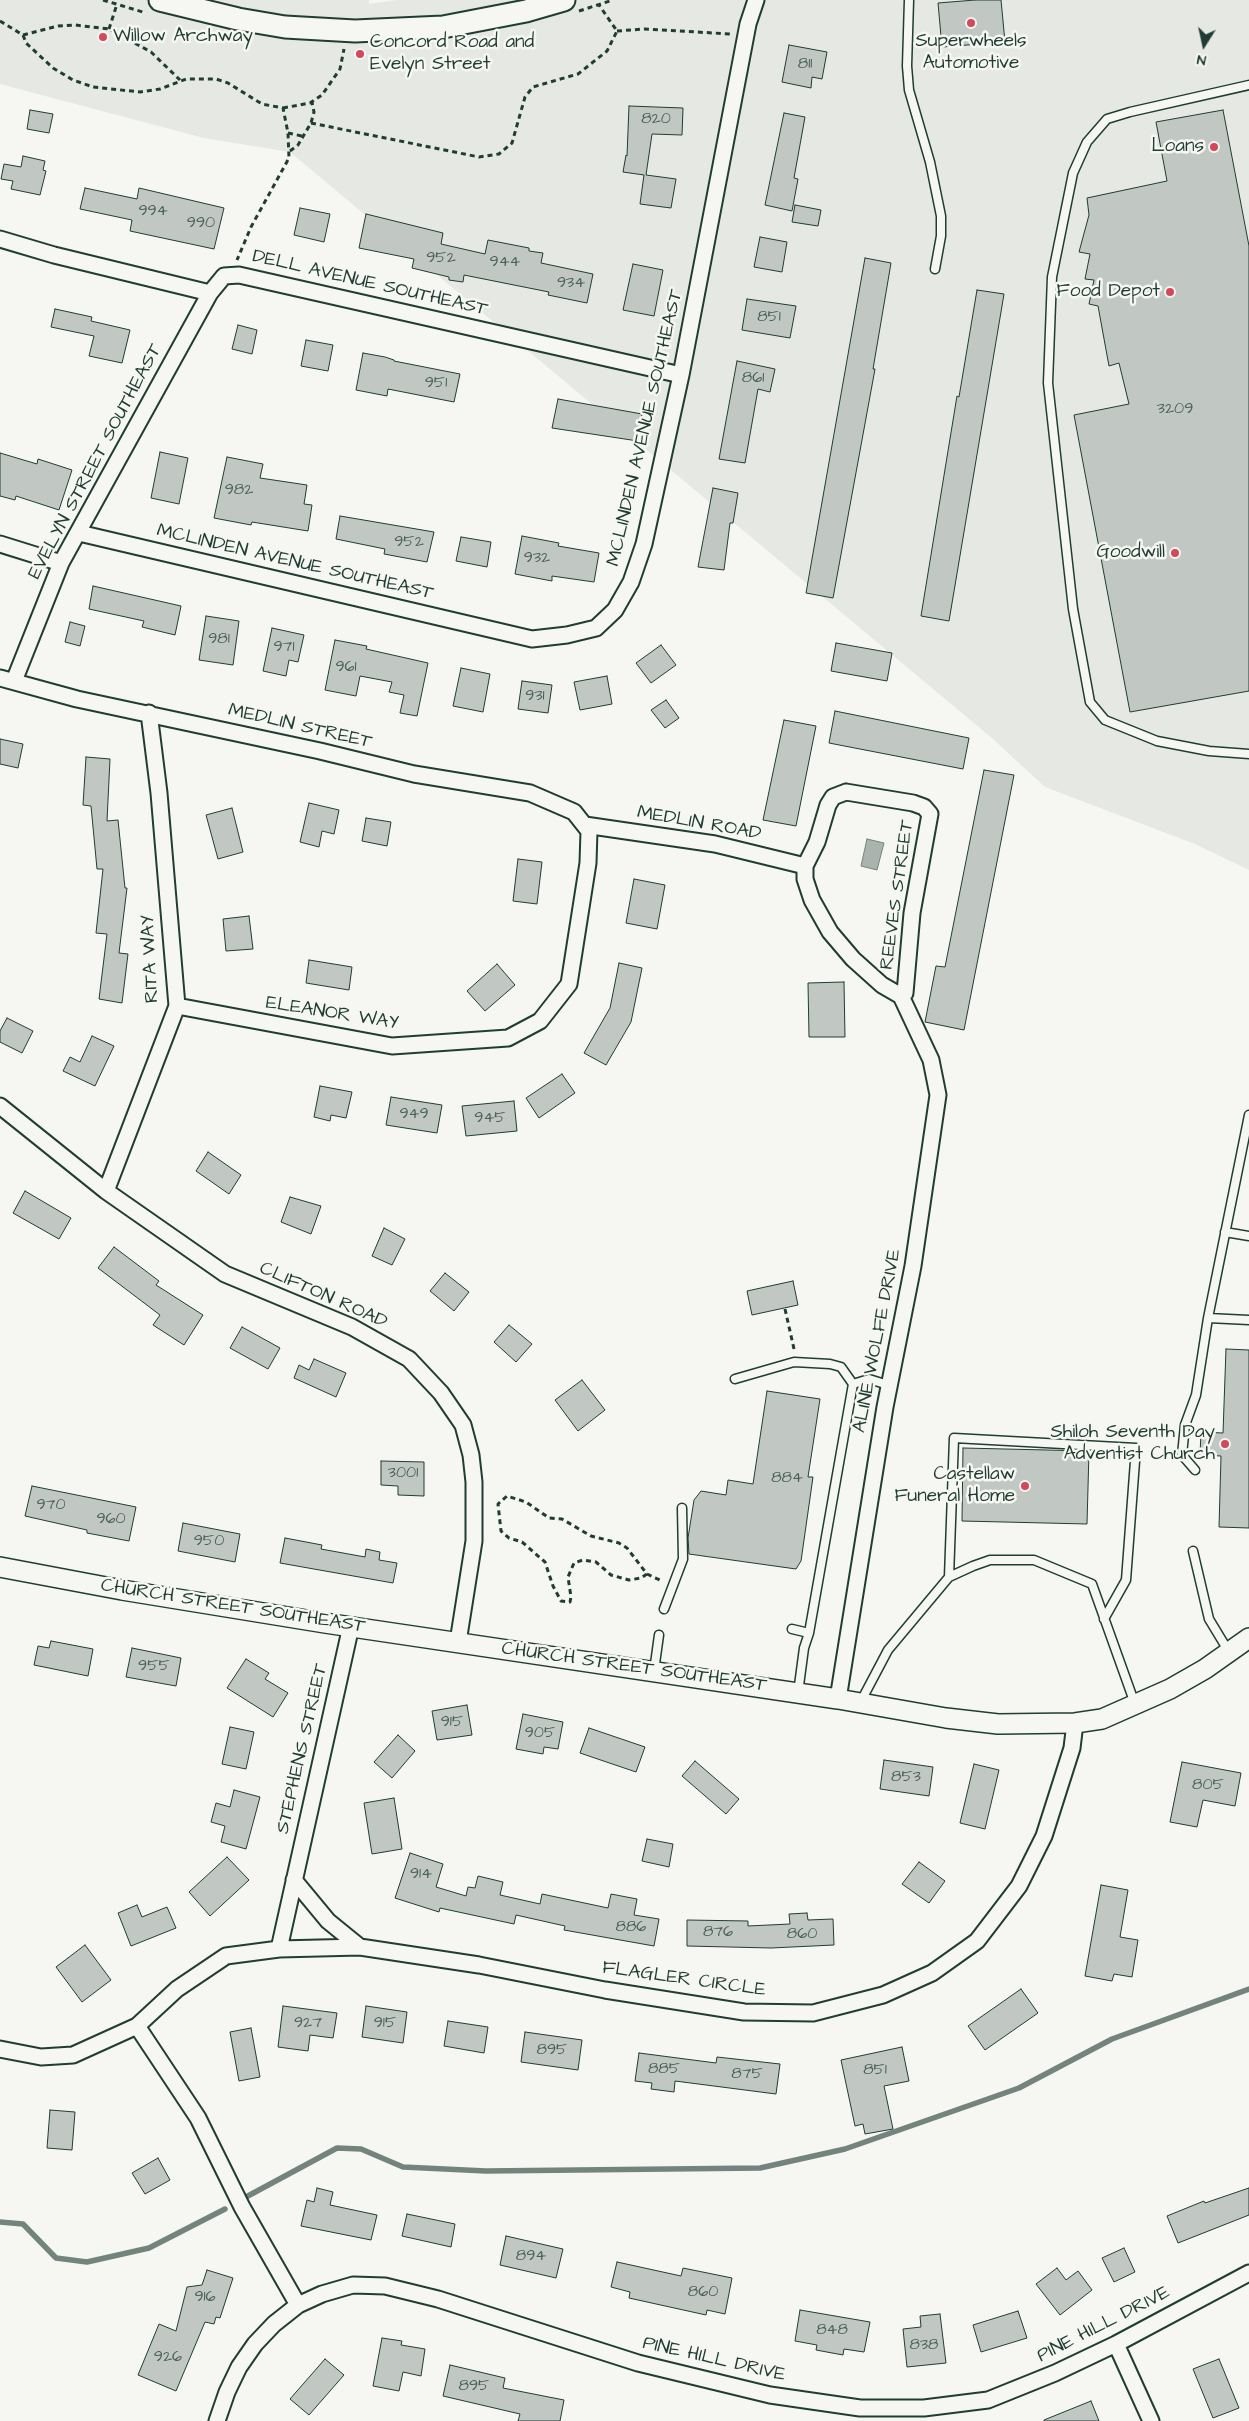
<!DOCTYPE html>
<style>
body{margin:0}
#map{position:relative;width:1249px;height:2421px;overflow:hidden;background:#f6f6f2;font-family:"Architects Daughter",sans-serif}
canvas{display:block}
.north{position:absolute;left:1179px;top:20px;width:50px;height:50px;-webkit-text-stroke:4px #f6f6f2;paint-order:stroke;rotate:190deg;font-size:14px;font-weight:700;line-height:20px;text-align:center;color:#1f3d34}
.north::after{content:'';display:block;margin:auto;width:18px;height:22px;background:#1f3d34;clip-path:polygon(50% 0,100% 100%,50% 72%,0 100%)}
</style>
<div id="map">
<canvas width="1249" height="2421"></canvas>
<div class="north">N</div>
</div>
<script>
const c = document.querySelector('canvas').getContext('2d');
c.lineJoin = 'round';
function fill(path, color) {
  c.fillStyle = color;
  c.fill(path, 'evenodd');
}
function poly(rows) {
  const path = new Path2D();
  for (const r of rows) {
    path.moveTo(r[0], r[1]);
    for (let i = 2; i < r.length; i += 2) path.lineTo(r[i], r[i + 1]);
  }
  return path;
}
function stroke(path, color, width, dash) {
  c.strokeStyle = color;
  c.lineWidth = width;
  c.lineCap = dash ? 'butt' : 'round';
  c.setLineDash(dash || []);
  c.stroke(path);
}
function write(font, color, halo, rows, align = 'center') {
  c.font = font + ' "Architects Daughter",sans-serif';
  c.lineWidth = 5;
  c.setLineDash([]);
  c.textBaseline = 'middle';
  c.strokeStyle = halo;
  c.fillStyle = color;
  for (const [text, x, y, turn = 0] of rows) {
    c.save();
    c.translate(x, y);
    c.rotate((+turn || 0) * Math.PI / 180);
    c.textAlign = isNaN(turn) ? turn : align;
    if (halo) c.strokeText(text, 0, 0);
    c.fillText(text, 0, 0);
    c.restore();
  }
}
fill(poly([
 [0,0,369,0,369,4,397,0,1249,0,1249,870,1195,844,1045,787,993,739,290,152,204,138,0,84]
]), '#e6e8e4');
const water = poly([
 [867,839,884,843,877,870,861,866,867,839]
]);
fill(water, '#aab3ae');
stroke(water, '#72847d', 1);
stroke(poly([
 [246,2197,337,2148,361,2149,403,2167,486,2171,760,2168,845,2149,1019,2088,1112,2039,1249,1989],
 [0,2222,23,2224,56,2258,87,2262,149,2248,225,2209]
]), '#72847d', 5.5);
const building = poly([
 [975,0,1001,0,1005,42,942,47,938,3,975,0],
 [789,45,827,52,822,79,812,77,811,88,782,82,789,45],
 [629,106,683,108,682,135,652,134,646,175,676,179,671,208,640,204,644,175,623,172,626,155,627,156,629,106],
 [30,110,53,114,49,133,27,129,30,110],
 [1223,110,1249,246,1249,691,1130,712,1074,415,1129,404,1119,363,1109,366,1098,306,1089,304,1094,280,1085,279,1090,254,1079,252,1089,215,1087,198,1167,181,1156,122,1223,110],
 [784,113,805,117,794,178,798,179,792,211,765,205,784,113],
 [23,156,45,161,43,170,46,171,40,195,11,189,13,181,1,179,4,164,21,167,23,156],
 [85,188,137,199,139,188,224,208,214,249,130,231,132,220,80,209,85,188],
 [795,205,821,210,818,226,792,222,795,205],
 [300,208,330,214,324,242,294,235,300,208],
 [366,214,443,233,441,244,485,254,488,240,529,248,529,251,543,253,541,263,593,274,587,303,548,295,549,292,464,275,463,282,449,280,449,277,412,268,414,259,359,248,366,214],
 [760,237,787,242,782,272,754,267,760,237],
 [865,258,891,263,873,369,875,369,833,598,806,593,865,258],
 [633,264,663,270,654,316,623,310,633,264],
 [977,290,1004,294,949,621,921,616,957,396,959,397,977,290],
 [747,299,796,306,790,338,742,330,747,299],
 [55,309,92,317,91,321,130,330,122,363,89,356,94,336,51,327,55,309],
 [238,325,257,330,252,354,232,349,238,325],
 [306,340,333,345,328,371,301,366,306,340],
 [363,353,385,357,394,360,394,361,460,374,454,402,388,389,387,396,356,390,363,353],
 [737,361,775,369,770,392,758,389,745,463,719,459,737,361],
 [558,399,642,414,638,441,552,428,558,399],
 [160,452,188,458,179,504,151,498,160,452],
 [0,453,37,464,38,459,72,470,59,510,16,496,15,500,0,496,0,453],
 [227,457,263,464,260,478,307,485,304,504,312,505,308,531,252,522,251,525,214,518,227,457],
 [713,488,738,493,733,523,730,523,724,570,698,567,713,488],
 [340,516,434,532,427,562,384,554,385,549,336,539,340,516],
 [522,536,559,543,558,546,599,553,594,582,552,576,552,581,515,574,522,536],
 [461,537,491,542,487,567,456,561,461,537],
 [93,586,181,606,175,635,142,627,144,621,89,609,93,586],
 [206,616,239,621,233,665,199,660,206,616],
 [70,622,85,626,80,646,65,642,70,622],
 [272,628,304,635,298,662,289,660,286,676,263,671,272,628],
 [335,640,367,646,366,649,428,663,417,716,400,713,404,695,389,692,392,682,360,676,356,696,325,690,335,640],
 [836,643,892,653,887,681,831,671,836,643],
 [661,645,676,665,651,683,636,663,661,645],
 [461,668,490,674,483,712,453,706,461,668],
 [607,676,612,704,580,710,574,682,607,676],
 [522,681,552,685,548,713,518,709,522,681],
 [666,700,679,718,665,728,651,710,666,700],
 [835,711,969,738,963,769,829,743,835,711],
 [784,720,816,726,796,826,763,820,784,720],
 [0,739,23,744,18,768,0,764,0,739],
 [86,757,110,759,107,821,118,820,125,888,127,888,119,953,128,954,122,1003,99,999,107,934,96,933,103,869,97,869,91,806,83,805,86,757],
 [984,770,1014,775,964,1030,925,1022,936,966,945,967,984,770],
 [309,803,339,810,334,834,322,831,319,847,300,842,309,803],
 [232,808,243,852,218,859,206,815,232,808],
 [366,818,391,822,387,846,362,841,366,818],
 [518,859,542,862,537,904,513,901,518,859],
 [634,879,665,885,657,929,626,923,634,879],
 [249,916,253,949,226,951,223,919,249,916],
 [309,960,352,967,349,990,306,983,309,960],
 [619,963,642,968,631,1022,606,1065,584,1053,610,1008,619,963],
 [497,964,515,985,485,1011,467,991,497,964],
 [844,982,845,1037,809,1037,808,983,844,982],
 [7,1018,33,1031,22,1053,0,1042,0,1031,7,1018],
 [92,1036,114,1046,95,1086,63,1071,70,1057,80,1062,92,1036],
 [562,1074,575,1093,539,1118,526,1098,562,1074],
 [320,1086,352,1092,346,1118,331,1115,330,1121,314,1117,320,1086],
 [391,1097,442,1105,437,1133,386,1125,391,1097],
 [514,1101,517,1131,466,1136,462,1106,514,1101],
 [208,1152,241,1175,229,1194,196,1171,208,1152],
 [25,1191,71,1218,59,1239,13,1213,25,1191],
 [290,1197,321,1206,311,1234,281,1222,290,1197],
 [384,1228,405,1239,392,1265,372,1256,384,1228],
 [114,1247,159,1281,156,1285,203,1315,184,1345,153,1325,160,1315,98,1268,114,1247],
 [445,1273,469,1292,454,1311,430,1291,445,1273],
 [793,1281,798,1305,752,1315,747,1291,793,1281],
 [509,1325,532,1344,516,1362,494,1342,509,1325],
 [242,1327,280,1348,268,1369,230,1348,242,1327],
 [1226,1349,1249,1350,1249,1528,1219,1527,1221,1456,1200,1455,1201,1432,1223,1433,1226,1349],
 [314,1359,346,1373,336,1397,294,1378,299,1365,309,1370,314,1359],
 [582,1380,605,1410,578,1431,555,1400,582,1380],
 [767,1391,820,1399,808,1477,813,1477,801,1561,796,1569,689,1554,688,1538,694,1500,701,1491,726,1495,728,1480,753,1484,767,1391],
 [963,1448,1089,1451,1087,1524,962,1521,963,1448],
 [381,1461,424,1462,424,1496,398,1495,398,1486,381,1485,381,1461],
 [32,1486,136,1507,129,1541,87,1533,87,1530,25,1516,32,1486],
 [183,1523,240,1534,235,1562,178,1551,183,1523],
 [285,1538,322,1545,321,1549,365,1557,366,1549,380,1552,379,1560,397,1563,393,1583,280,1563,285,1538],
 [51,1641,93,1649,88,1676,34,1665,38,1646,49,1648,51,1641],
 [132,1648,181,1658,176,1686,126,1677,132,1648],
 [246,1659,269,1673,265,1679,288,1693,273,1717,227,1688,246,1659],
 [467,1705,472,1735,437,1740,432,1711,467,1705],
 [523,1714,563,1722,558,1749,544,1747,543,1754,516,1749,523,1714],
 [230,1727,254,1732,246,1769,222,1764,230,1727],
 [589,1728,645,1747,636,1772,580,1753,589,1728],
 [398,1735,415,1751,392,1778,374,1762,398,1735],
 [884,1760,933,1767,929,1796,880,1789,884,1760],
 [695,1761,739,1799,726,1814,682,1776,695,1761],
 [1182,1762,1241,1773,1235,1806,1203,1800,1197,1827,1170,1822,1182,1762],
 [974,1764,999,1770,985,1829,960,1823,974,1764],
 [234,1790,260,1797,246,1849,221,1842,225,1826,211,1822,216,1803,230,1807,234,1790],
 [394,1798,402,1849,372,1854,364,1803,394,1798],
 [647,1839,673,1844,669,1867,642,1861,647,1839],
 [410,1853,443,1864,436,1887,466,1896,468,1887,475,1888,478,1876,503,1882,500,1895,540,1904,542,1894,608,1908,611,1894,637,1899,634,1915,659,1919,654,1946,564,1930,565,1926,516,1915,514,1924,440,1908,439,1912,395,1898,410,1853],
 [227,1857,249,1880,210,1916,189,1892,227,1857],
 [919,1862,945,1881,929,1903,902,1884,919,1862],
 [1101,1885,1128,1890,1120,1937,1138,1940,1132,1977,1114,1974,1112,1981,1085,1976,1101,1885],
 [137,1905,142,1917,167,1907,176,1928,131,1946,118,1913,137,1905],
 [807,1913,808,1920,833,1919,834,1945,771,1948,687,1946,687,1920,748,1921,748,1926,790,1924,789,1914,807,1913],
 [85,1945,111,1980,82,2002,56,1967,85,1945],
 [1021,1989,1038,2013,985,2050,968,2026,1021,1989],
 [283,2006,337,2013,333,2038,310,2035,308,2051,278,2047,283,2006],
 [366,2006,407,2012,403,2043,362,2037,366,2006],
 [448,2021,488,2027,484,2053,444,2046,448,2021],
 [251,2028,260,2077,239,2081,230,2032,251,2028],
 [525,2032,582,2040,578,2070,521,2062,525,2032],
 [902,2047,909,2081,884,2086,893,2129,865,2134,863,2124,855,2126,841,2060,902,2047],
 [639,2053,716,2063,717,2057,780,2064,776,2094,675,2081,674,2092,651,2089,652,2083,635,2081,639,2053],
 [50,2110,75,2112,72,2150,47,2148,50,2110],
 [158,2158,170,2180,145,2194,132,2173,158,2158],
 [317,2188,333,2192,330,2205,377,2215,371,2240,301,2226,307,2200,314,2202,317,2188],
 [1249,2188,1249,2215,1178,2243,1167,2216,1204,2201,1205,2203,1249,2188],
 [407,2214,455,2224,451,2247,402,2236,407,2214],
 [506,2236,563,2249,556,2278,500,2265,506,2236],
 [1124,2248,1135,2272,1114,2282,1102,2258,1124,2248],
 [617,2262,681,2276,683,2268,732,2278,725,2314,707,2310,706,2315,629,2298,630,2292,611,2287,617,2262],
 [1057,2268,1066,2280,1078,2271,1092,2290,1060,2315,1036,2284,1057,2268],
 [207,2270,233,2278,220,2318,216,2317,214,2324,205,2322,176,2391,138,2375,159,2324,176,2331,187,2287,202,2285,207,2270],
 [800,2310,870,2322,864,2352,844,2349,843,2355,816,2350,817,2345,795,2341,800,2310],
 [1018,2311,1027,2338,981,2352,973,2325,1018,2311],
 [940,2314,946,2363,907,2367,903,2329,921,2327,920,2316,940,2314],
 [382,2338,402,2341,401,2345,425,2349,421,2376,403,2372,399,2391,373,2386,382,2338],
 [325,2359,344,2375,309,2415,290,2399,325,2359],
 [1219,2359,1239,2408,1213,2418,1193,2369,1219,2359],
 [450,2365,505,2378,503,2388,564,2400,560,2421,518,2421,520,2414,443,2396,450,2365],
 [1091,2401,1099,2421,1044,2421,1044,2420,1091,2401]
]);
fill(building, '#c1c8c3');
stroke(building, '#1f3d34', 1);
const service = poly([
 [909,0,907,66,909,90,930,162,941,216,941,236,935,269],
 [1249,85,1130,112,1107,119,1087,142,1073,173,1052,277,1048,383,1073,609,1090,702,1105,720,1157,741,1209,751,1249,754],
 [1225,1232,1249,1236],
 [1208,1318,1249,1115],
 [735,1379,794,1362,830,1364,841,1367,853,1384,809,1633],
 [853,1384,869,1379,888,1385],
 [1195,1470,1182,1455,1185,1425,1196,1395,1208,1318,1249,1320],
 [1193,1551,1209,1619,1229,1652],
 [949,1577,954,1438,1136,1448,1126,1580,1104,1619],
 [664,1609,683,1559,682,1508],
 [792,1629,809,1633,804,1648,798,1693],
 [654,1671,659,1635],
 [860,1703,888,1650,949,1577,973,1566,990,1560,1034,1560,1092,1584,1135,1704]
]);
const minor = poly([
 [0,239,54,255,210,293,224,276,239,275,681,375],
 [79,533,532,639,567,635,596,628,615,610,631,582,644,544,681,375,748,24,756,0],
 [0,544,61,563],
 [0,678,77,699,320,751,414,774,530,793,574,812,589,831,588,863,569,984,540,1021,508,1038,392,1046,177,1006],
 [14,681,61,563,210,293],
 [846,792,913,803,924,807,930,814,912,913,905,993,901,996,882,985,853,959,830,932,812,900,805,879,805,866,817,842,828,805,833,797,846,792],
 [585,825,715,844,805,866],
 [0,1106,106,1191,225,1274,352,1327,409,1359,441,1393,463,1425,471,1455,474,1482,474,1541,458,1642],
 [106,1191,177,1006,159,793,149,713],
 [838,1699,885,1407,913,1266,938,1095,931,1060,901,996],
 [294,1880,328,1921,360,1947],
 [279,1949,351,1626],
 [137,2026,198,2118,242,2207,298,2305],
 [0,2049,41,2057,73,2055,137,2026,177,1989,226,1956,279,1949,360,1947,479,1965,605,1990,744,2012,813,2013,883,1995,932,1973,977,1941,1019,1886,1044,1836,1072,1748,1075,1723],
 [1116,2344,1151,2421],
 [217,2421,227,2392,239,2367,255,2344,274,2324,298,2305,322,2294,353,2285,385,2286,438,2299,638,2363,770,2395,860,2408,924,2408,988,2400,1055,2373,1116,2344,1249,2273]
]);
const tertiary = poly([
 [0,1567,122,1590,325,1623,838,1699,946,1718,998,1724,1075,1723,1102,1719,1170,1689,1205,1669,1249,1638]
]);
const secondary = poly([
 [160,0,238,19,285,27,355,31,443,27,526,11,564,0]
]);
stroke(service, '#1f3d34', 11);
stroke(minor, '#1f3d34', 19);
stroke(tertiary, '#1f3d34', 22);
stroke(secondary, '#1f3d34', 25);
stroke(poly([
 [103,0,146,13],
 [579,11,613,0],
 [0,21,23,35,26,43,53,68,73,80,93,87,140,92,160,89,186,79,216,79,228,83,262,104,283,108,288,133,289,158,251,227,237,260],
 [109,29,117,4],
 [617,31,644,29,731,34],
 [23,35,58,26,75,25,109,29,151,52,180,80],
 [283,108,310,103,322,95,340,69,344,49],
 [311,123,479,157,499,154,512,143,525,97,533,87,578,74,607,51,617,31,599,5],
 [288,133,302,136],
 [290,151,298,145,311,123,314,112,312,102],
 [785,1309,794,1349],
 [647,1574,641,1578,629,1580,611,1575,596,1562,583,1560,574,1563,568,1577,571,1597,570,1602,561,1601,553,1586,545,1562,522,1542,509,1538,501,1531,498,1504,507,1496,526,1502,549,1518,562,1519,591,1536,619,1543,627,1548,647,1574,662,1581]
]), '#1f3d34', 3, [5, 4]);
stroke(service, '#f6f6f2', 8);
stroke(minor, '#f6f6f2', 15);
stroke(tertiary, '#f6f6f2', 19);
stroke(secondary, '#f6f6f2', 21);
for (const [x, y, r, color] of [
 [971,23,5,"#d1495b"],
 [103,37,5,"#d1495b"],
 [360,54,5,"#d1495b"],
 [1214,147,5,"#d1495b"],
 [1170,292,5,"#d1495b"],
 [1175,553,5,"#d1495b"],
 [1225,1444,5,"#d1495b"],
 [1025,1486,5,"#d1495b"]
]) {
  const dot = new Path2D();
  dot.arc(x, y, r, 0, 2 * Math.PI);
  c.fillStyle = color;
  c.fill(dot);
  stroke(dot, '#f6f6f2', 2);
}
write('16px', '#486058', null, [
 ["811",805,65],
 ["820",656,120],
 ["994",153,212],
 ["990",201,224],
 ["952",441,259],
 ["944",505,263],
 ["934",571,284],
 ["851",769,318],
 ["861",753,379],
 ["951",436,384],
 ["3209",1175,410],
 ["982",239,491],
 ["952",409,543],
 ["932",537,559],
 ["981",219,640],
 ["971",284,648],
 ["961",346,668],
 ["931",535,697],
 ["949",414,1115],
 ["945",490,1119],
 ["3001",403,1474],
 ["884",787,1479],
 ["970",51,1506],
 ["960",111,1520],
 ["950",209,1542],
 ["955",154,1667],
 ["915",452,1723],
 ["905",540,1734],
 ["853",906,1778],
 ["805",1208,1786],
 ["914",421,1875],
 ["886",631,1928],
 ["876",718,1933],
 ["860",802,1935],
 ["927",308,2024],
 ["915",385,2024],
 ["895",552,2051],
 ["885",664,2070],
 ["851",875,2071],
 ["875",747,2075],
 ["894",531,2257],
 ["860",703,2293],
 ["916",205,2298],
 ["848",832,2331],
 ["838",924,2346],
 ["926",168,2358],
 ["895",474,2387]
]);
write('19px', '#1f3d34', '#f6f6f2', [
 ["Willow Archway",113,37,"left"],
 ["Superwheels",971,42,"center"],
 ["Automotive",971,64,"center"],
 ["Concord Road and",370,43,"left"],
 ["Evelyn Street",370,65,"left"],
 ["Loans",1204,147],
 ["Food Depot",1160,292],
 ["Goodwill",1165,553],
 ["Shiloh Seventh Day",1215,1433],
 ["Adventist Church",1215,1455],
 ["Castellaw",1015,1475],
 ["Funeral Home",1015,1497]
], 'right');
write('19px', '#1f3d34', '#f6f6f2', [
 ["DELL AVENUE SOUTHEAST",370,284,13],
 ["MCLINDEN AVENUE SOUTHEAST",646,428,-77],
 ["EVELYN STREET SOUTHEAST",96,462,-62],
 ["MCLINDEN AVENUE SOUTHEAST",295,563,13],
 ["MEDLIN STREET",300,727,13],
 ["MEDLIN ROAD",699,824,10],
 ["REEVES STREET",898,895,-82],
 ["RITA WAY",151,959,-93],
 ["ELEANOR WAY",332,1014,9],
 ["CLIFTON ROAD",323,1296,24],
 ["ALINE WOLFE DRIVE",878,1341,-79],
 ["CHURCH STREET SOUTHEAST",233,1607,9],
 ["CHURCH STREET SOUTHEAST",634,1668,8],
 ["STEPHENS STREET",303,1749,-77],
 ["FLAGLER CIRCLE",684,1980,8],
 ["PINE HILL DRIVE",1104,2325,-27],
 ["PINE HILL DRIVE",714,2360,13]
]);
</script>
